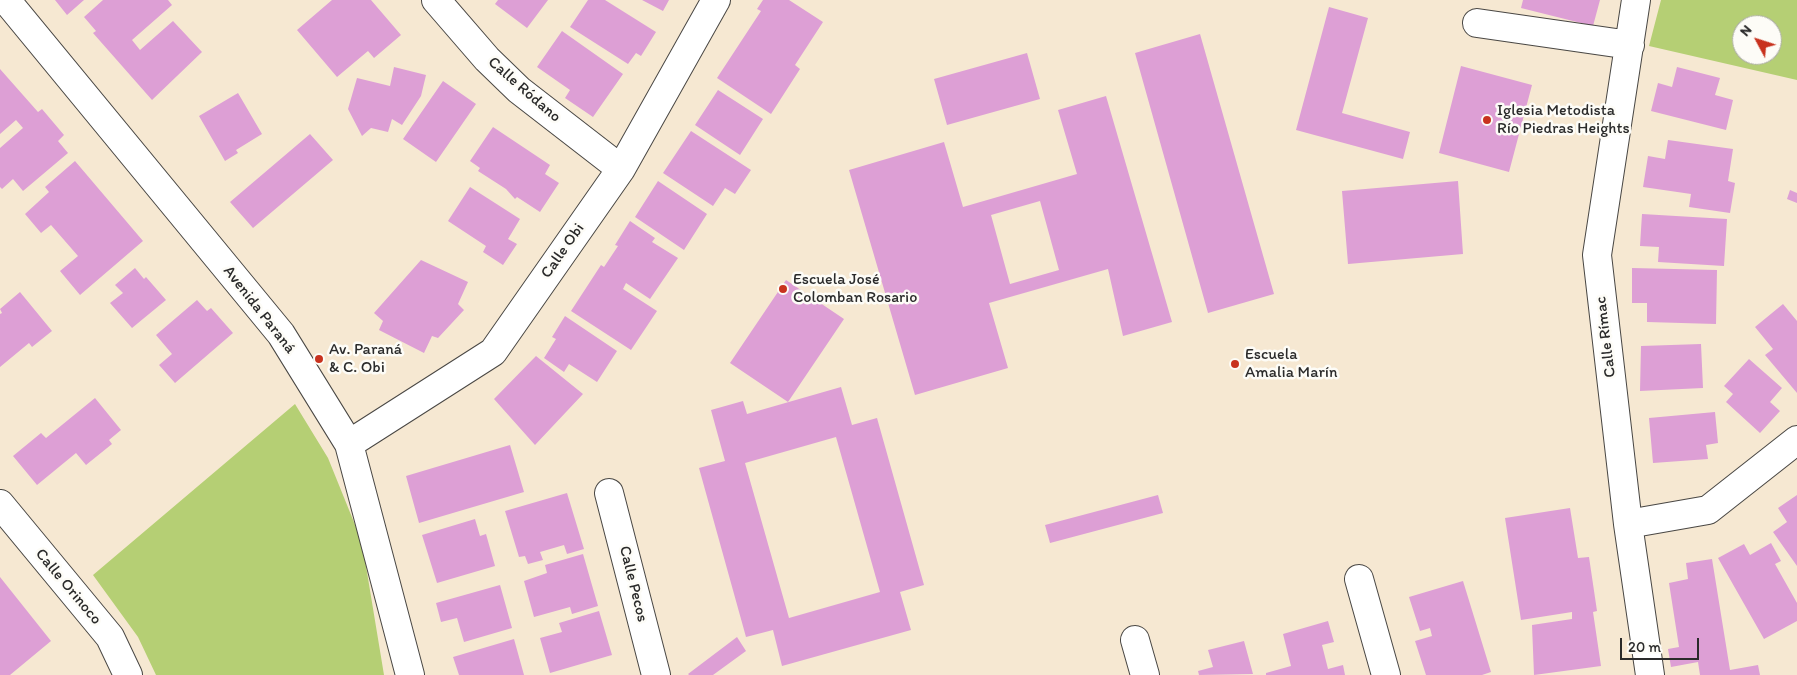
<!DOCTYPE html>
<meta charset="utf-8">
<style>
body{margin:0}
#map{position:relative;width:1797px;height:675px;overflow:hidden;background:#f6e8d2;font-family:Itim,sans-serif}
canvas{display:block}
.north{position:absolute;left:1732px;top:15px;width:50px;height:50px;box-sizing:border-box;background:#fdfcf7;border:1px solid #a9a8a5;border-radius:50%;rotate:310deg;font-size:14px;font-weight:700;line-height:20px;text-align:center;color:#2b2b2b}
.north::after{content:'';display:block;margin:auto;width:18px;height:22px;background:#c8321e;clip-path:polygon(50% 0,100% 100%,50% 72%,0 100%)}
.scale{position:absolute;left:1620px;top:638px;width:79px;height:22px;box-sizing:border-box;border:2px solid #2b2b2b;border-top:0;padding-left:6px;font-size:15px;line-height:18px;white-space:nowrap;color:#2b2b2b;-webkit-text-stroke:4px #fdfcf7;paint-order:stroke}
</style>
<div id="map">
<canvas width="1797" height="675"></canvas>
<div class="north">N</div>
<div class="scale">20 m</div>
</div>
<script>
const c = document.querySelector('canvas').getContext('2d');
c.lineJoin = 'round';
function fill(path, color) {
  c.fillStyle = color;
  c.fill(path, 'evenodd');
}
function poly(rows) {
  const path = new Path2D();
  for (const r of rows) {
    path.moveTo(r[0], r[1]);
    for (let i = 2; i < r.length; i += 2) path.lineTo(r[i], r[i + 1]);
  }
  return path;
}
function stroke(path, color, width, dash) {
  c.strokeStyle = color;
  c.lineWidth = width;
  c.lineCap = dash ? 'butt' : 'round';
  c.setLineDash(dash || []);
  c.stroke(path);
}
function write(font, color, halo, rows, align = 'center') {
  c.font = font + ' Itim,sans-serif';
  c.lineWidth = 5;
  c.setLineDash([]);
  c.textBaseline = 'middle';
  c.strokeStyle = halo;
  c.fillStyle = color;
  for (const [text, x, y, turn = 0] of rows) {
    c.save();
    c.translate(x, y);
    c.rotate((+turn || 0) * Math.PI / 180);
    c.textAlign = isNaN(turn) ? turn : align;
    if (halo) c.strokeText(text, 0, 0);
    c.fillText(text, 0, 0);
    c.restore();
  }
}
fill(poly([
 [1661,0,1797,0,1797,80,1649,46],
 [1742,25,1772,25,1772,55,1742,55],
 [295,404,328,458,362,542,384,675,156,675,138,637,93,575]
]), '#b5cf74');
fill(poly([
 [55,0,84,0,67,15],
 [103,0,168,0,172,5,132,40,140,50,173,21,202,52,152,100,93,33,96,31,84,17],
 [332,0,371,0,401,35,374,58,368,51,337,77,297,30],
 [498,0,548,0,527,28,495,4],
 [588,0,605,0,656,32,641,56,636,53,628,64,570,27],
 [642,0,669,0,663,11],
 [763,0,789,0,823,22,795,65,800,69,771,114,717,78,761,11,757,9],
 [1523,0,1600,0,1593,26,1521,8],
 [1329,7,1368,18,1342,113,1410,132,1403,159,1296,130],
 [562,31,623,74,593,117,565,98,570,90,537,67],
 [1200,34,1274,294,1208,313,1135,53],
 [1027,53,1040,99,947,125,934,79],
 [1461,66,1532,85,1509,172,1439,153],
 [394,67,426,75,421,96,402,125,392,119,388,132,371,128,362,136,348,109,357,78,390,86],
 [1677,67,1720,78,1715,95,1733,100,1726,130,1651,111,1658,83,1672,87],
 [0,69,38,112,42,109,64,135,58,141,68,153,23,191,13,179,2,189,0,187,0,148,23,128,16,120,0,134],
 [443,81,476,104,436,162,403,139],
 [718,90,763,119,740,155,695,125],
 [238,93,262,134,236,150,238,153,225,161,199,116],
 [1106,96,1172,322,1123,336,1108,269,989,303,1008,368,915,395,849,170,944,142,963,207,1077,174,1058,110],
 [1040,201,1059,270,1010,284,991,215],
 [493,127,550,165,545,174,559,183,540,212,517,197,515,199,506,189,478,171,480,168,470,161],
 [691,131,751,170,735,194,725,188,713,206,663,173],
 [310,134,333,160,253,228,230,202],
 [1668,140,1733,149,1728,181,1735,183,1730,213,1689,207,1691,194,1643,187,1648,156,1665,159],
 [75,161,143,241,80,295,60,271,78,256,51,225,41,233,25,214,49,192,45,187],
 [658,181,707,214,684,250,635,217],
 [1458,181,1463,254,1348,264,1342,191],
 [470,187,520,219,508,239,517,244,503,265,483,252,486,246,448,221],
 [1790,190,1797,193,1797,203,1787,199],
 [1642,214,1727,219,1724,266,1658,262,1659,247,1640,246],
 [630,221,655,238,652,242,678,258,650,299,626,283,623,289,657,311,631,350,571,311,601,265,604,267,618,246,615,245],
 [421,260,468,282,458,304,464,310,438,338,432,336,424,353,379,330,383,321,374,313],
 [135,268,144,279,146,277,166,300,132,328,110,303,123,293,115,285],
 [1632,268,1717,270,1716,324,1647,322,1647,303,1632,303],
 [786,280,844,319,788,402,730,363],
 [20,292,52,331,32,347,29,343,0,367,0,314,2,313,0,309],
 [197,300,207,311,211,308,233,333,175,383,159,365,172,354,156,335],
 [1783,304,1797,321,1797,393,1765,355,1773,349,1755,327],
 [565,316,617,351,597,382,569,364,564,372,544,358,556,339,552,337],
 [1701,344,1703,388,1640,391,1641,346],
 [536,356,583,394,535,445,494,399],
 [1749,359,1782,388,1770,402,1780,411,1760,433,1726,402,1733,394,1724,386],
 [841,387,852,425,877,418,924,585,900,592,911,630,782,666,773,630,746,637,699,468,725,461,711,410,743,401,747,414],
 [836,437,880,592,789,618,745,463],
 [95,398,121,430,109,440,112,444,86,465,76,453,37,485,13,456,41,433,46,438],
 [1715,412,1718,443,1706,445,1708,459,1653,463,1649,418],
 [510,445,524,492,419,523,406,476],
 [567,493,584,549,567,554,564,545,540,552,543,560,528,564,525,556,519,557,505,511],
 [1158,495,1163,513,1050,543,1045,525],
 [1797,495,1797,566,1773,532,1787,522,1778,508],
 [1570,508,1578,558,1589,557,1597,611,1593,612,1601,666,1534,675,1532,625,1572,619,1572,612,1521,620,1505,518],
 [475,519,480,536,486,534,495,566,437,583,422,535],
 [1771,543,1781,561,1775,564,1797,603,1797,621,1764,639,1718,558,1744,544,1750,555],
 [583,554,598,606,572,614,570,607,534,617,524,581,547,573,545,565],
 [1712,559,1730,670,1758,665,1760,675,1700,675,1698,662,1671,667,1668,649,1679,647,1669,583,1688,579,1686,563],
 [0,577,51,641,10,675,0,675],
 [1463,581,1491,672,1482,675,1426,675,1415,641,1432,636,1430,628,1420,631,1409,597],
 [500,585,512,628,464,642,457,618,441,622,436,603],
 [599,611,612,655,550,673,540,638,562,632,559,623],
 [1328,621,1334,642,1322,645,1328,669,1343,665,1345,675,1266,675,1266,673,1291,666,1283,634],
 [737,637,746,651,713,675,689,675,688,674],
 [514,639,524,675,459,675,453,657],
 [1244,641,1253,674,1199,675,1198,671,1213,667,1208,650]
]), '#dd9fd5');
const minor = poly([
 [6,0,281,334,349,444,410,675],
 [436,0,487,59,519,90,621,169],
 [1636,0,1597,255,1628,524,1650,675],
 [1477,23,1630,45],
 [349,444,493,352,621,169,716,0],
 [609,493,656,675],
 [0,504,110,637,128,675],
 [1628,524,1708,510,1797,440],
 [1359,579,1386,675],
 [1135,640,1145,675]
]);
stroke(minor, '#494744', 30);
stroke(minor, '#fff', 28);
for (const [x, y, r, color] of [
 [1487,120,5,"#c8321e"],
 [783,289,5,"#c8321e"],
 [319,359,5,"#c8321e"],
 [1235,364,5,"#c8321e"]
]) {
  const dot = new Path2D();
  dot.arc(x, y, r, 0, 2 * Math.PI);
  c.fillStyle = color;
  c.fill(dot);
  stroke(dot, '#fdfcf7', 2);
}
write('16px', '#2b2b2b', '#fdfcf7', [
 ["Calle Ródano",524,90,41],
 ["Calle Obi",563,251,-55],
 ["Avenida Paraná",259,310,52],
 ["Calle Rímac",1606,337,-97],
 ["Calle Pecos",633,584,76],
 ["Calle Orinoco",68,587,50]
]);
write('16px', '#2b2b2b', '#fdfcf7', [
 ["Iglesia Metodista",1497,111],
 ["Río Piedras Heights",1497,129],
 ["Escuela José",793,280],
 ["Colomban Rosario",793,298],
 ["Av. Paraná",329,350],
 ["& C. Obi",329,368],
 ["Escuela",1245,355],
 ["Amalia Marín",1245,373]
], 'left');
</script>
